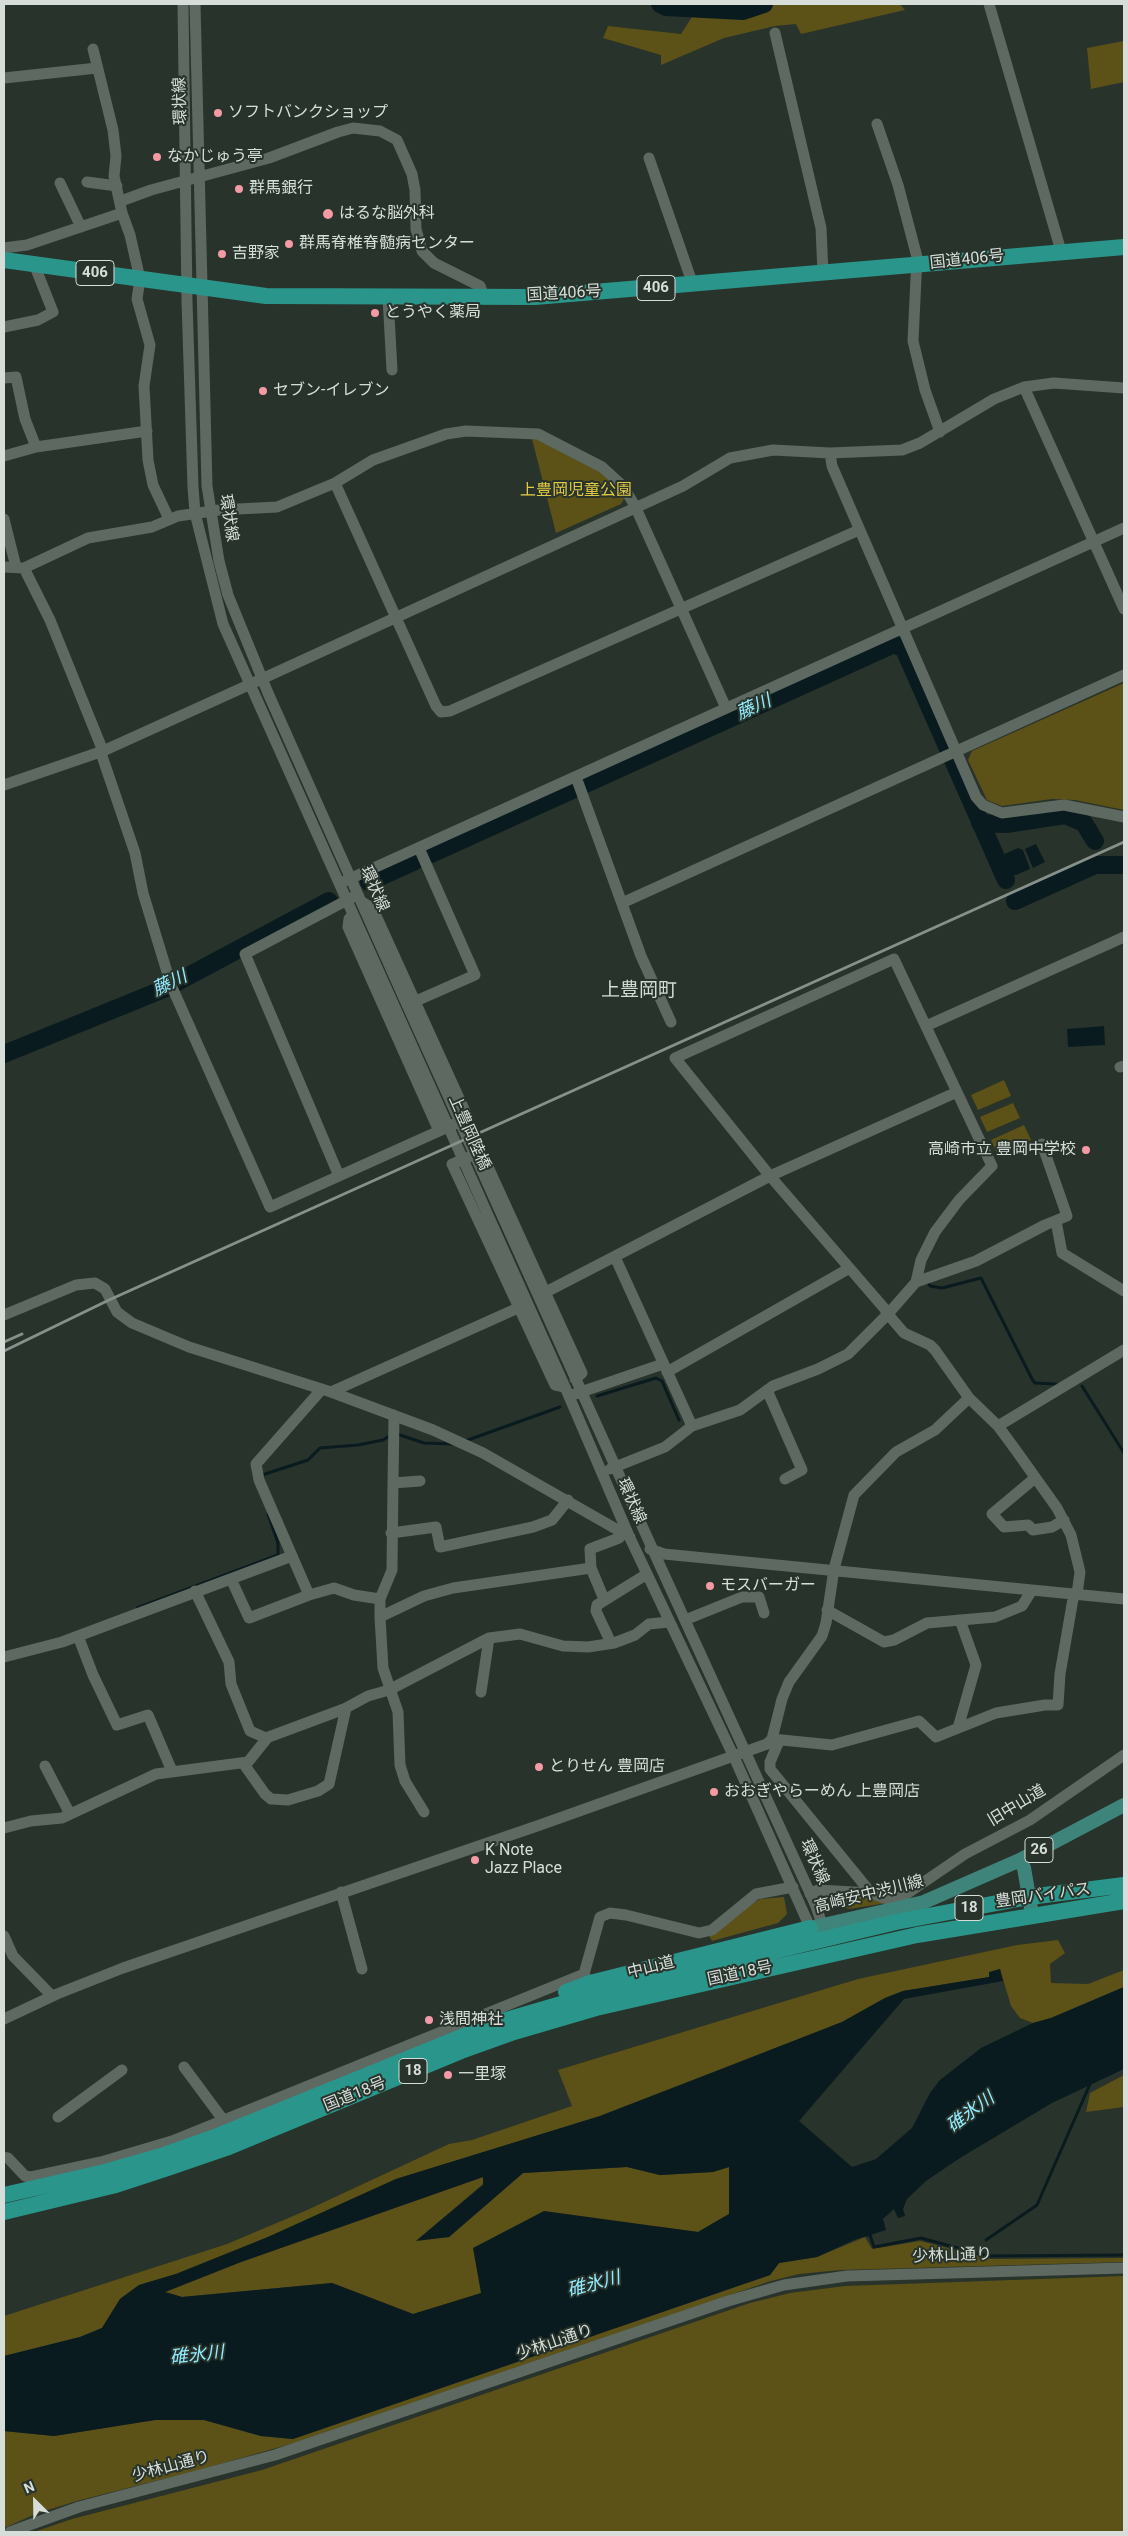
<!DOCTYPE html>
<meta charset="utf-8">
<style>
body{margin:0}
#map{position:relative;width:1128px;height:2536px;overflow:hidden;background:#28332b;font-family:Roboto,sans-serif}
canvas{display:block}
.frame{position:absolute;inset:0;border:5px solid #d7ded9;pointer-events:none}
.north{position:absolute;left:10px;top:2476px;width:50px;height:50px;-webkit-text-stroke:4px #28332b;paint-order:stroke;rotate:337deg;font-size:14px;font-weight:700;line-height:20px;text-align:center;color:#d7ded9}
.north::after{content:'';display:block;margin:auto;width:18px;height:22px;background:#d7ded9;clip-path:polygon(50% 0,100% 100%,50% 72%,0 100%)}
</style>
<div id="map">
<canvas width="1128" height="2536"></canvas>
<div class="frame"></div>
<div class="north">N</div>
</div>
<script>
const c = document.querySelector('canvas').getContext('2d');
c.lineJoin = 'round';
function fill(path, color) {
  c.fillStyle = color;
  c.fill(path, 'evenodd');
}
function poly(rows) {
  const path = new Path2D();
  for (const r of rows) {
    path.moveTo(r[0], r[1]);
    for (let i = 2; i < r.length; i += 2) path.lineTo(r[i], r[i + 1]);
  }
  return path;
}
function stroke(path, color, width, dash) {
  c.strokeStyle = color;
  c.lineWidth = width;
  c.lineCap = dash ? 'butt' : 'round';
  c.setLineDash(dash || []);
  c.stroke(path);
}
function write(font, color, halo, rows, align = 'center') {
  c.font = font + ' Roboto,"Noto Sans JP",sans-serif';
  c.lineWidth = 4;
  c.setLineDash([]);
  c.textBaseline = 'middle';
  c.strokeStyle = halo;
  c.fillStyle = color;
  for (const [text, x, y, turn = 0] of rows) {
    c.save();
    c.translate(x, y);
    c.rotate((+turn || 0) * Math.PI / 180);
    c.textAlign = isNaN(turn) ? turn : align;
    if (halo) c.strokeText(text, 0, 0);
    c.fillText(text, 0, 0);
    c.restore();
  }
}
fill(poly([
 [764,4,900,4,905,10,801,34,796,24,775,26,724,38,661,65,661,55,603,38,608,26,681,34,697,9,743,11],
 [1124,41,1124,82,1091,89,1087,48],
 [532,439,537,439,598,469,619,487,624,499,621,504,556,533],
 [1124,683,1124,810,1075,800,1052,799,1002,806,987,800,968,760,972,751],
 [1004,1080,1011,1096,978,1110,971,1095],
 [1013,1103,1020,1118,987,1132,980,1117],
 [1024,1125,1031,1140,998,1155,991,1140],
 [828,1894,866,1896,887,1903,849,1909,841,1906],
 [784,1897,787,1914,778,1923,712,1941,709,1936,748,1906,760,1899],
 [1058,1940,1065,1953,1050,1964,1051,1983,1088,1984,1124,1970,1124,1987,1051,2018,1033,2023,1020,2018,1011,2006,1000,1969,990,1977,903,1991,885,1998,842,2022,600,2116,396,2179,268,2237,176,2274,139,2285,120,2299,102,2328,80,2337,4,2356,4,2316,227,2244,305,2211,449,2144,472,2140,572,2106,558,2070,858,1979,1017,1945],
 [1124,2075,1124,2107,1086,2112,1090,2093],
 [627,2167,660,2175,713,2172,729,2167,729,2214,698,2232,661,2227,477,2295,413,2314,332,2283,182,2297,165,2292,241,2262,483,2177,483,2184,417,2240,449,2237,523,2173],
 [865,2237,872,2249,920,2241,991,2259,1124,2258,1124,2262,841,2270,799,2274,771,2281,294,2443,206,2468,77,2501,38,2513,4,2528,4,2431,54,2436,155,2420,204,2420,261,2436,293,2439,770,2275,779,2263,817,2257],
 [1124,2276,1124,2532,34,2532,72,2519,262,2470,750,2303,790,2293,845,2286]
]), '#5c5117');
fill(poly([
 [1036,844,1045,862,1033,868,1025,849],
 [1018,848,1023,850,1030,869,1016,875,1005,874,998,857],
 [1104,1026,1105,1045,1068,1047,1067,1029],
 [1000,1969,1003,1981,904,1999,799,2121,852,2167,876,2159,912,2128,930,2093,940,2080,981,2048,1033,2023,1051,2018,1124,1987,1124,2069,1052,2103,960,2158,926,2181,907,2199,903,2209,905,2216,898,2218,894,2209,883,2219,886,2230,854,2240,817,2257,779,2263,770,2275,293,2439,261,2436,204,2420,155,2420,54,2436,4,2431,4,2356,80,2337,102,2328,120,2299,139,2285,176,2274,268,2237,396,2179,600,2116,732,2065,842,2022,885,1998,903,1991,989,1977,989,1972],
 [627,2167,660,2175,713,2172,729,2167,729,2214,698,2232,544,2211,473,2248,481,2293,413,2314,332,2283,182,2297,165,2292,241,2262,483,2177,483,2185,416,2241,449,2237,523,2173]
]), '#0a1b1f');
stroke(poly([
 [928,1282,930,1286,942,1288,981,1278,1032,1379,1035,1383,1056,1384],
 [1082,1386,1124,1453],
 [597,1396,656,1378,662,1381,679,1420],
 [397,1434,424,1443,454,1444],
 [465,1441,560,1407],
 [262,1475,308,1460,320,1448,358,1445,383,1440,391,1435],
 [137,1608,278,1555,278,1543,268,1514],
 [867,2235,870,2235,874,2247,921,2238,987,2256,1124,2255],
 [986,2240,1037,2205,1090,2084],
 [958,2248,970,2247]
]), '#0a1b1f', 3);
stroke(poly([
 [660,4,666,7,743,11,764,4],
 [980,823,1006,824,1065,815,1084,823,1095,841],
 [431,854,894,644,904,649,1006,880],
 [369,882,415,861],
 [1015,901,1095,865,1124,865],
 [4,1054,164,989,329,901]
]), '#0a1b1f', 18);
stroke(poly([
 [183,4,187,301,193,487,195,513,223,624,565,1387,629,1536,734,1757,813,1934],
 [195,4,207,486,219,561,228,595,268,693,404,998,662,1570,815,1904,825,1932],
 [989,4,1061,251],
 [775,33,821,228,823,273],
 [93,49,113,130,116,156,114,176,122,213,130,235,140,279,137,299,150,345,144,386,148,460,153,485,169,519],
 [4,78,97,68],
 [877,124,898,185,917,257,913,341,925,390,940,432],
 [649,158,693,285],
 [87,182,117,186],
 [60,183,81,227],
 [121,201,151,190,269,158,338,132,353,128,380,131,397,140,412,174,415,190,416,229,422,251,434,263,480,286,484,297],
 [4,248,27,245,122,213],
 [388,297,392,370],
 [4,327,38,320,53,312,36,269,36,264],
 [4,378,16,377,25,419,36,447],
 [1024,387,1124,609],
 [830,453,832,466,976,797,983,805,1002,813,1064,805,1124,817],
 [4,456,36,447,147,431],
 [335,483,436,706,441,712,450,711,859,530],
 [4,519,16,567],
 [4,567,24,568,88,538,152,527,178,516,219,510,277,507,335,483,373,460,446,434,466,431,538,434,602,467,623,486,635,506,726,708],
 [24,568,50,620,103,751,102,756,135,853,143,893,171,985,270,1207,468,1118,373,909,362,902],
 [576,777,641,956,671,1022],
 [4,785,103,751,242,688,683,486,730,458,773,450,830,453,902,450,920,443,994,399,1024,387,1054,383,1124,388],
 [345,881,1124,528],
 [622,903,1124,675],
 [353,914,349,919,348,927,439,1131],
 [416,1001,475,975,419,848],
 [926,1026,1124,937],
 [1120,1067,1124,1066],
 [469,1157,452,1164,555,1385,565,1387],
 [489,1169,582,1373,575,1379],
 [339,1176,245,954,353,897],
 [1056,1221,1062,1253,1124,1291],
 [615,1257,692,1426],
 [916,1282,976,1261,1045,1225,1067,1216,1042,1144],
 [546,1292,770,1176,957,1092],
 [4,1315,76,1285,95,1283,105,1289,117,1312,132,1323,189,1347,331,1392,433,1430,483,1453,630,1537],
 [667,1372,848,1269],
 [767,1390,802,1470,785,1479],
 [331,1392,518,1308],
 [575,1394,663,1364],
 [998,1426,1124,1350],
 [610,1469,665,1447,692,1426,740,1410,773,1386,818,1369,848,1354,888,1314,916,1282,921,1260,935,1232,959,1200,992,1166,894,959,675,1058,770,1176,884,1308,888,1314,892,1319,904,1333,930,1345,935,1350,969,1398,998,1426,1015,1449,1057,1508,1071,1535,1080,1572,1077,1594],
 [1035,1478,992,1514,1004,1527,1028,1525,1033,1530,1052,1527,1064,1520],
 [420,1481,393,1483,392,1570,380,1599,380,1617,383,1668,398,1712,400,1765,405,1781,424,1812],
 [393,1483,394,1415],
 [391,1533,436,1527,440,1547,533,1527,552,1520,568,1500],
 [650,1549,664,1554,1124,1599],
 [231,1579,249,1618,309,1595,334,1588,354,1595,380,1599],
 [195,1591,229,1662,231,1684,250,1731,266,1738,344,1709,368,1696,389,1690,489,1638,520,1634,563,1646,588,1647,614,1643,635,1635,649,1624,669,1622],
 [309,1595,259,1480,256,1464,322,1389],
 [604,1599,591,1568,590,1549,619,1538,619,1530],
 [827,1610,884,1642,894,1640,927,1623,995,1617,1022,1606,1032,1590],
 [380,1617,424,1596,453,1588,591,1568],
 [685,1620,742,1597,759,1597,764,1613],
 [78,1636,93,1675,117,1725,148,1715,172,1771],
 [611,1643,596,1611,597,1605,647,1574],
 [4,1657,62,1642,292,1556],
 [481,1692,489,1638],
 [958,1728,976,1665,960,1620],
 [772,1739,832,1745,919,1721,936,1737,996,1713,1045,1705,1058,1705,1060,1674,1074,1593],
 [779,1741,770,1762,770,1769,871,1893],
 [243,1763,265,1794,271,1799,288,1800,318,1791,329,1784,346,1708],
 [45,1766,70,1814],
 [4,1828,31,1821,62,1818,156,1774,248,1762,268,1737],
 [341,1892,362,1969],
 [810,1894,818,1890,871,1893,887,1899,902,1897,965,1854,1030,1820,1124,1755],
 [4,1936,13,1956,52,1996],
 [587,1979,584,1974,600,1917,610,1913,626,1915,699,1933,712,1930,756,1894,793,1887],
 [4,2019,57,1994,123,1968,540,1825,767,1744,772,1739,782,1699,789,1682,822,1636,826,1623,834,1569,854,1495,896,1452,935,1430,969,1398],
 [184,2067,224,2121],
 [58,2117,122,2070],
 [4,2157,8,2158,25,2176,31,2177,101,2162,172,2141,584,1974],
 [10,2532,79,2507,275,2455,728,2301,784,2285,847,2276,1124,2268]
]), '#5d6961', 11);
stroke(poly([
 [1020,1860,1024,1868,1032,1914],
 [810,1928,924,1902,1020,1860,1124,1805]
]), '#3e847a', 14);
stroke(poly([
 [4,260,266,296,535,297,1124,247],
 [566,1992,590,1983,810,1928],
 [4,2195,105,2172,161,2156,220,2135,496,2023,599,1993,896,1922,1029,1897,1124,1885],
 [4,2212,116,2185,168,2168,226,2148,461,2051,514,2032,596,2008,917,1935,1124,1901]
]), '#2a968b', 16);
stroke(poly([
 [4,1342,22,1334],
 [4,1351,109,1300,1124,842]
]), '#87908a', 3);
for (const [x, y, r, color] of [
 [218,113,5,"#f49aa4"],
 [157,157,5,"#f49aa4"],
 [239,189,5,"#f49aa4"],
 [328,214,6,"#f49aa4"],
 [289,244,5,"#f49aa4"],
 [222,254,5,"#f49aa4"],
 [375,313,5,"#f49aa4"],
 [263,391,5,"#f49aa4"],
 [1086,1150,5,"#f49aa4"],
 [710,1586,5,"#f49aa4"],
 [539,1767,5,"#f49aa4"],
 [714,1792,5,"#f49aa4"],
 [475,1860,5,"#f49aa4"],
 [429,2020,5,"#f49aa4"],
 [448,2075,5,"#f49aa4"]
]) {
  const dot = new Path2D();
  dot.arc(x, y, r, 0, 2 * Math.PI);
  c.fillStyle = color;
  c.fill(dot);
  stroke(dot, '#28332b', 2);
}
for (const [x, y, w] of [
 [95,273,38],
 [656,288,38],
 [1039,1850,28],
 [969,1908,28],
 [413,2071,28]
]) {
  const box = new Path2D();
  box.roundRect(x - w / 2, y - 12.5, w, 25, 4);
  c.fillStyle = '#28332b';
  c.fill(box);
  stroke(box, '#d7ded9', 1);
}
write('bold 15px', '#d7ded9', null, [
 ["406",95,273],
 ["406",656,288],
 ["26",1039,1850],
 ["18",969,1908],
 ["18",413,2071]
]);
write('16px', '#d7ded9', '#28332b', [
 ["環状線",181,101,-92],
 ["国道406号",967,260,-6],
 ["国道406号",564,294,-3],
 ["環状線",228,518,81],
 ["環状線",374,889,66],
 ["上豊岡陸橋",469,1133,66],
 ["環状線",631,1501,66],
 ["旧中山道",1017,1806,-31],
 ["環状線",814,1862,66],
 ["高崎安中渋川線",869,1895,-14],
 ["豊岡バイパス",1043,1896,-8],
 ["中山道",651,1968,-14],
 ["国道18号",740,1974,-12],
 ["国道18号",355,2095,-22],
 ["少林山通り",952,2256,-2],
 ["少林山通り",555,2343,-19],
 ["少林山通り",171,2467,-15]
]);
write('16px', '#d7ded9', '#28332b', [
 ["ソフトバンクショップ",228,113],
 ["なかじゅう亭",167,157],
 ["群馬銀行",249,189],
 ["はるな脳外科",339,214],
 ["群馬脊椎脊髄病センター",299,244],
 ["吉野家",232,254],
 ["とうやく薬局",385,313],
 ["セブン-イレブン",273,391],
 ["高崎市立 豊岡中学校",1076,1150,"right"],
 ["モスバーガー",720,1586],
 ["とりせん 豊岡店",549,1767],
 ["おおぎやらーめん 上豊岡店",724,1792],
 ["K Note",485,1851],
 ["Jazz Place",485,1869],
 ["浅間神社",439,2020],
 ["一里塚",458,2075]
], 'left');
write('16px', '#e2c945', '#28332b', [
 ["上豊岡児童公園",576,491]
]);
write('italic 18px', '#93ecff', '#28332b', [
 ["藤川",754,708,-24],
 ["藤川",170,984,-26],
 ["碓氷川",971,2113,-37],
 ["碓氷川",594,2285,-15],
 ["碓氷川",197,2356,-6]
]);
write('19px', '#d0ded4', '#28332b', [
 ["上豊岡町",639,991]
]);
</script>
